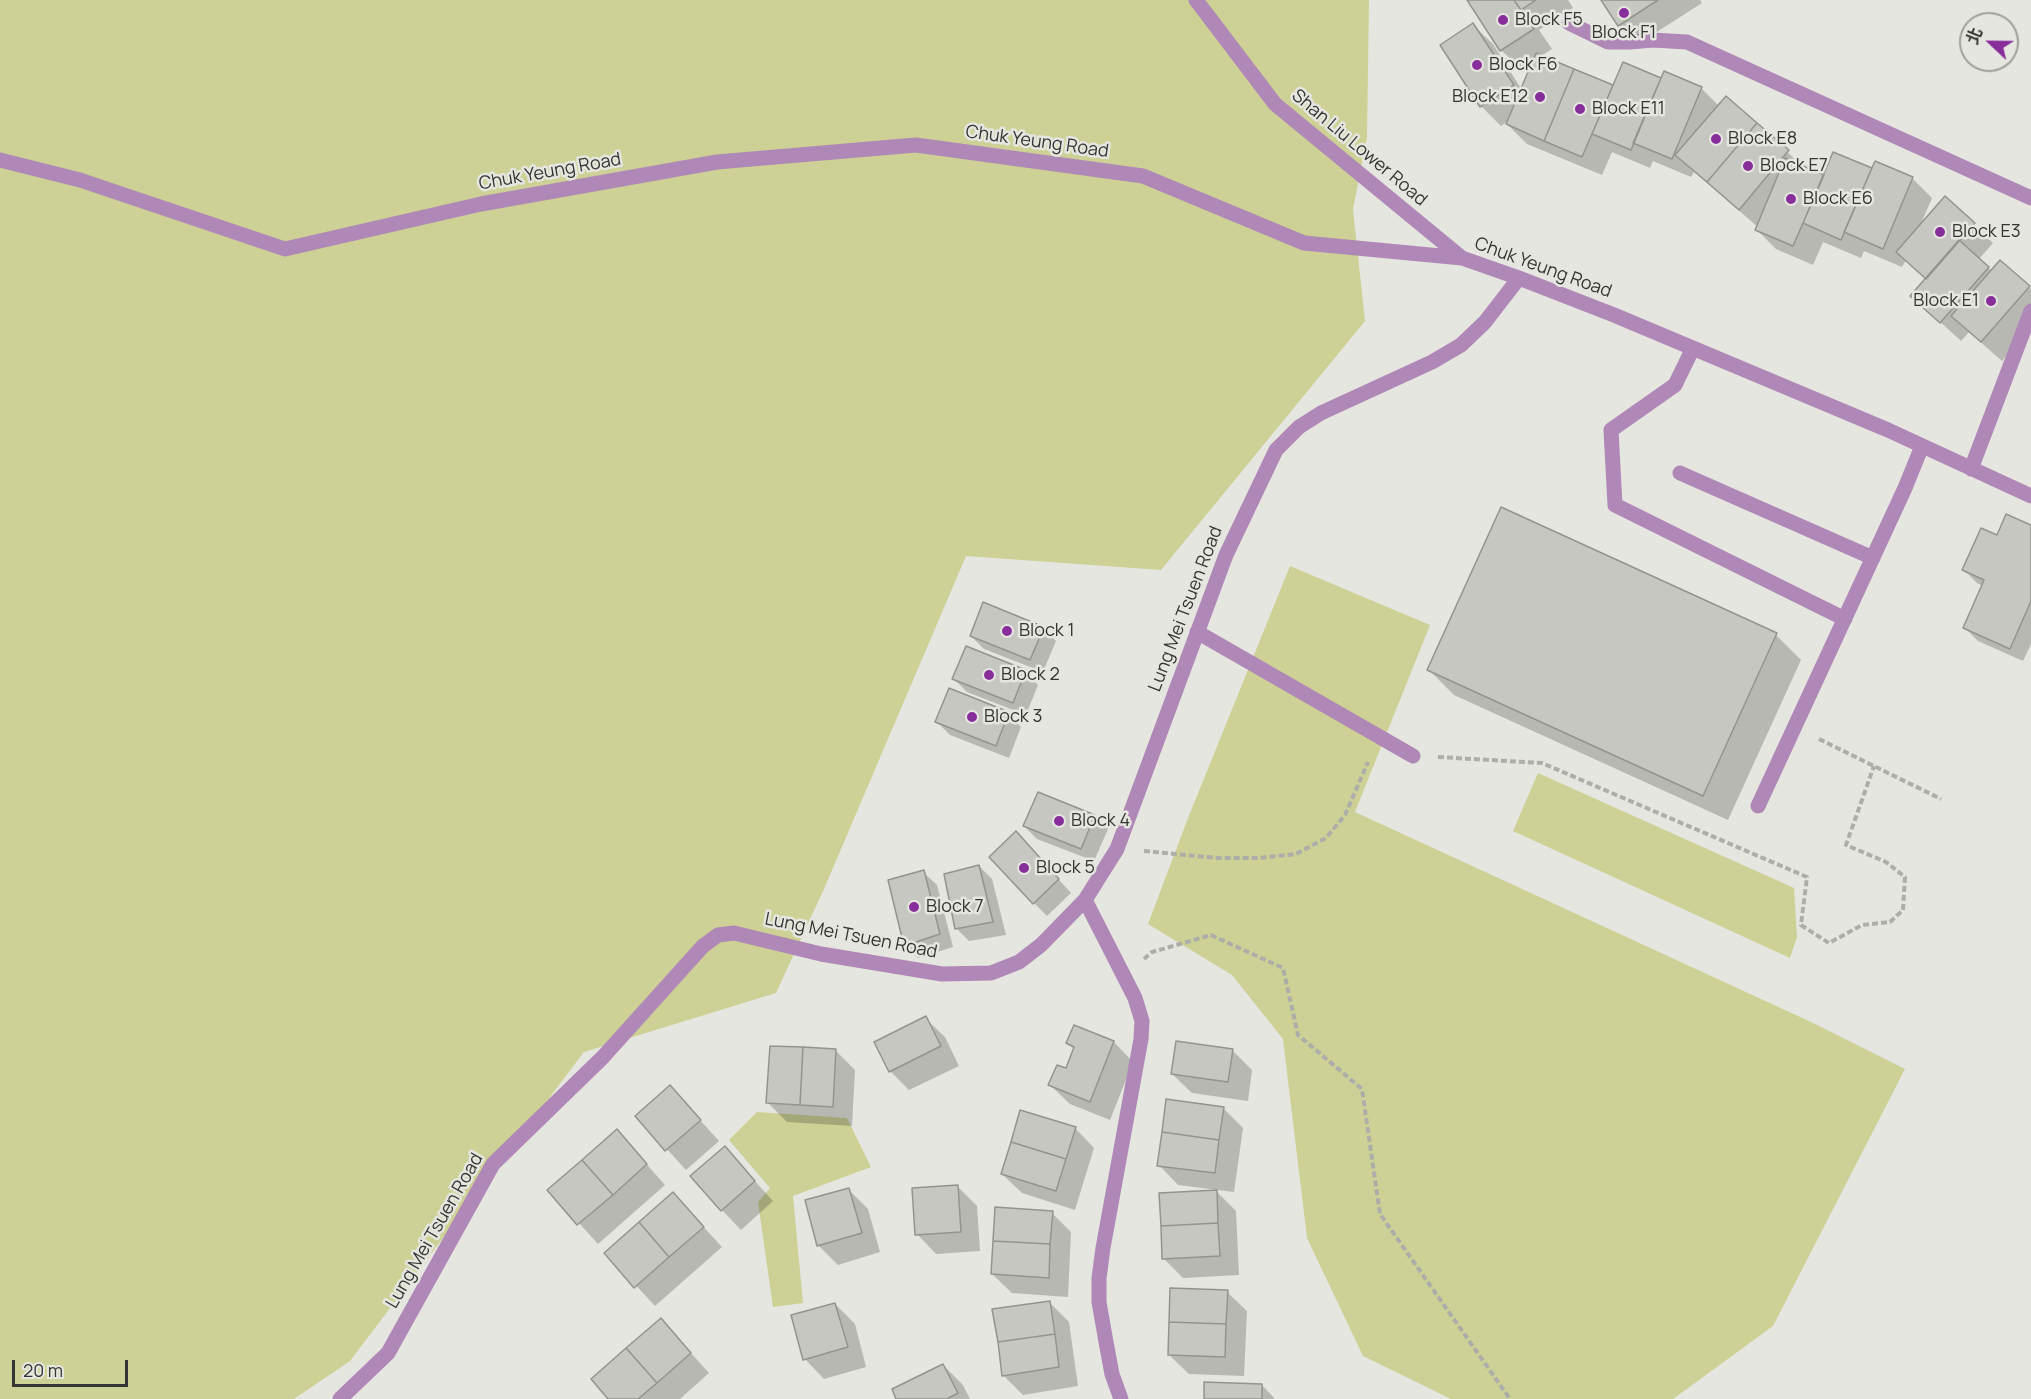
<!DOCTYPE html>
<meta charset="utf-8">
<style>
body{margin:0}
#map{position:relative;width:2031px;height:1399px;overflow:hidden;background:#e6e6e0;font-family:Manrope,"Noto Sans TC",sans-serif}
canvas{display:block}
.north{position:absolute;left:1959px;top:12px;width:60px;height:60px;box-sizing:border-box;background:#e6e6e0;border:2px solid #9f9f9b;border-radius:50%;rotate:292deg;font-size:16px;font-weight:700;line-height:24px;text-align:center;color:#353533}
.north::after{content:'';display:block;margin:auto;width:21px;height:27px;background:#882e9a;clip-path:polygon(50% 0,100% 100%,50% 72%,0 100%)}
.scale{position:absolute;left:12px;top:1360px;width:116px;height:27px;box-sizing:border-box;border:3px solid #353533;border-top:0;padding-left:8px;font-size:18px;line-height:21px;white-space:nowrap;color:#353533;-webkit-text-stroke:4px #e6e6e0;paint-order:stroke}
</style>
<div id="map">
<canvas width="2031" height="1399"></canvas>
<div class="north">北</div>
<div class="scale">20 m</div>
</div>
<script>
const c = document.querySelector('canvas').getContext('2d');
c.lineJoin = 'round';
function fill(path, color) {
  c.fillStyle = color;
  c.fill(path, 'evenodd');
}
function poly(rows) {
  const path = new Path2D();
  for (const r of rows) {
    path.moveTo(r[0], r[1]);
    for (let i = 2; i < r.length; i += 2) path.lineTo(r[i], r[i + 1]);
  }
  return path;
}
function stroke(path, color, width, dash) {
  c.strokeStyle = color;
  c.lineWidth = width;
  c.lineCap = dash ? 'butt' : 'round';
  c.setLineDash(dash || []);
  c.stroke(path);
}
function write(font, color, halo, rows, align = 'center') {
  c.font = font + ' Manrope,sans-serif';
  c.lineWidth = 5;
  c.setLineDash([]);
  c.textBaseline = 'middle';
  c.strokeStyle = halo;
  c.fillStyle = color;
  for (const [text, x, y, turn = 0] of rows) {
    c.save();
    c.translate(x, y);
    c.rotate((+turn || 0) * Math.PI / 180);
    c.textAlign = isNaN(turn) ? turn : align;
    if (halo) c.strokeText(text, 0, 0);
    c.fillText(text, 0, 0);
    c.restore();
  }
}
fill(poly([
 [0,0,1369,0,1367,138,1353,209,1365,321,1161,570,966,556,824,889,776,993,584,1052,350,1361,294,1399,0,1399],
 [1290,566,1430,625,1355,812,1811,1022,1905,1069,1773,1326,1673,1399,1451,1399,1363,1356,1307,1238,1283,1039,1232,975,1148,924,1188,818],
 [1538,773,1794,888,1797,937,1790,958,1513,831],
 [757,1112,847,1118,871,1167,793,1196,803,1303,773,1307,758,1202,770,1188,729,1140]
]), '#cdd195');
fill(poly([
 [1469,0,1568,0,1573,8,1539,30,1552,49,1541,56,1613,87,1662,80,1701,88,1719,106,1726,98,1805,168,1824,177,1873,170,1912,178,1932,198,1920,226,1974,224,1993,243,1979,259,1992,271,2001,262,2031,289,2031,327,2002,361,1969,332,1961,341,1912,296,1927,280,1906,260,1902,267,1864,251,1861,258,1823,242,1813,265,1776,249,1757,230,1758,227,1694,172,1691,177,1653,161,1650,168,1612,152,1602,175,1527,144,1507,124,1509,120,1501,126,1481,106,1473,25,1493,44,1522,90,1534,61,1521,69,1501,50],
 [1603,0,1700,0,1702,3,1638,44,1619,25],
 [2031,527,2031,644,2023,661,1978,641,1965,628,1983,586,1977,583,1964,570,1998,537],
 [1043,628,1056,641,1043,672,984,649,971,636],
 [1776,635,1801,660,1728,820,1454,695,1429,670],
 [1025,672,1038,685,1026,715,967,692,954,679],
 [1008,713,1021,727,1009,758,950,735,937,722],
 [1039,794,1094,816,1108,829,1094,861,1037,839,1024,826],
 [1016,833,1071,893,1047,916,1034,903],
 [979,866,992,879,1006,935,969,941,956,928],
 [923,872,937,885,953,947,918,958,905,945],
 [925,1018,945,1037,959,1066,909,1090,890,1071],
 [1074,1026,1114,1042,1133,1062,1110,1120,1070,1104,1050,1085,1066,1070,1075,1050,1068,1043],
 [1232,1050,1252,1070,1248,1101,1192,1093,1172,1074],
 [836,1051,855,1070,852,1126,787,1122,768,1103],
 [670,1087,719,1141,686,1170,637,1116],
 [1223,1108,1243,1128,1234,1192,1178,1185,1159,1165],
 [1075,1128,1094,1148,1075,1210,1022,1193,1002,1174],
 [617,1131,665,1185,598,1244,549,1190],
 [725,1148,773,1201,741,1230,722,1210],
 [958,1187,977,1206,980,1251,936,1254,917,1234],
 [849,1190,868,1209,880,1252,838,1265,818,1245],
 [1215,1190,1236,1211,1239,1275,1183,1278,1164,1259],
 [673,1194,722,1247,655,1306,606,1253],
 [1052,1213,1071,1232,1068,1297,1012,1293,992,1274],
 [1227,1292,1247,1311,1244,1376,1189,1374,1169,1355],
 [1049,1302,1069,1322,1078,1386,1023,1395,1003,1375],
 [835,1304,855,1324,866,1367,824,1379,805,1359],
 [661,1320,709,1373,680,1399,610,1399],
 [943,1365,963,1385,970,1399,898,1399],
 [1262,1385,1275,1399,1205,1399]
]), '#0003');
const building = poly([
 [1467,0,1514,0,1534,29,1500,51,1467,0],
 [1514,0,1536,0,1521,10,1514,0],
 [1601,0,1658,0,1618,26,1601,0],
 [1473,23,1514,85,1480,107,1440,45,1473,23],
 [1536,53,1574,69,1544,141,1506,124,1536,53],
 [1623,62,1661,78,1631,150,1592,134,1623,62],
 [1574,69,1613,85,1582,157,1544,141,1574,69],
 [1664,71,1702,87,1672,159,1633,143,1664,71],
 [1726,96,1757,123,1707,182,1675,155,1726,96],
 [1757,123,1789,150,1739,210,1707,182,1757,123],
 [1833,152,1872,168,1841,240,1803,223,1833,152],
 [1785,158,1824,175,1793,246,1755,230,1785,158],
 [1875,161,1913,177,1883,249,1844,232,1875,161],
 [1945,196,1975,223,1926,279,1896,252,1945,196],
 [1959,240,1989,267,1940,323,1910,296,1959,240],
 [2000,260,2030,286,1981,342,1951,316,2000,260],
 [1501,507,1777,633,1703,796,1427,670,1501,507],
 [2006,514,2031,525,2031,601,2010,649,1963,628,1984,580,1962,570,1981,528,1997,535,2006,514],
 [983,602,1044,627,1030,660,970,636,983,602],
 [966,646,1026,670,1013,703,952,679,966,646],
 [949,688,1009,712,996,746,935,722,949,688],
 [1038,792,1095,815,1081,849,1023,826,1038,792],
 [1016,831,1059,879,1033,904,989,857,1016,831],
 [979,865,993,922,955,929,944,874,979,865],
 [924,870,940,934,904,946,888,880,924,870],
 [926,1016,941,1046,889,1072,874,1042,926,1016],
 [1074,1025,1114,1041,1090,1102,1048,1085,1057,1065,1066,1068,1074,1047,1066,1043,1074,1025],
 [1176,1041,1233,1049,1228,1082,1171,1074,1176,1041],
 [770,1046,803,1047,800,1105,766,1103,770,1046],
 [803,1047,836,1049,833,1107,800,1105,803,1047],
 [670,1085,701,1120,665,1151,635,1116,670,1085],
 [1166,1099,1224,1107,1219,1140,1162,1132,1166,1099],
 [1020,1110,1076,1127,1066,1159,1011,1142,1020,1110],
 [617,1129,647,1164,613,1195,582,1160,617,1129],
 [1162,1132,1219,1140,1215,1173,1157,1166,1162,1132],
 [1011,1142,1066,1159,1056,1191,1001,1174,1011,1142],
 [725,1146,755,1181,721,1211,690,1176,725,1146],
 [582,1160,613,1195,577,1225,547,1190,582,1160],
 [958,1185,961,1232,915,1235,912,1188,958,1185],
 [849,1188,862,1233,817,1246,805,1200,849,1188],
 [1217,1190,1218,1223,1161,1226,1159,1193,1217,1190],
 [673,1192,704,1227,669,1257,639,1222,673,1192],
 [995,1207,1053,1211,1050,1244,993,1241,995,1207],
 [639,1222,669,1257,634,1288,604,1253,639,1222],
 [1218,1223,1220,1256,1162,1259,1161,1226,1218,1223],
 [993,1241,1050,1244,1049,1278,991,1274,993,1241],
 [1170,1288,1228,1290,1226,1324,1169,1322,1170,1288],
 [1050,1301,1055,1334,998,1342,992,1309,1050,1301],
 [835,1303,848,1347,803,1360,791,1315,835,1303],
 [661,1318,691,1353,657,1383,626,1348,661,1318],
 [1169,1322,1226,1324,1225,1357,1168,1355,1169,1322],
 [1055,1334,1059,1367,1002,1376,998,1342,1055,1334],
 [626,1348,657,1383,638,1399,608,1399,591,1379,626,1348],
 [943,1364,958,1393,947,1399,896,1399,892,1389,943,1364],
 [1204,1382,1262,1384,1262,1399,1204,1399,1204,1382]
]);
fill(building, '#c6c7c1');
stroke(building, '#93948e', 1.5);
stroke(poly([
 [1819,739,1941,799],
 [1438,757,1542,763,1807,877,1801,925,1829,943,1862,925,1890,922,1903,910,1905,877,1886,862,1846,845,1874,766],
 [1144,851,1217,858,1259,858,1296,854,1326,838,1345,815,1368,762],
 [1144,959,1152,952,1211,935,1283,968,1298,1035,1362,1089,1380,1214,1510,1399]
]), '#aeaea9', 4, [6, 3]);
stroke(poly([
 [1196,0,1275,104,1462,258],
 [1569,23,1608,42,1630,42,1653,40,1687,42,2031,198],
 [0,160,80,180,285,249,481,204,717,162,916,145,1143,176,1304,243,1462,258,1519,278,1614,315,1888,430,2031,496],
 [1693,348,1675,385,1611,430,1615,505,1845,619],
 [1971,469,2031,311],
 [1680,473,1873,558],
 [1197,632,1413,756],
 [1758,806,1905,488,1922,446],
 [1085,900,1135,998,1142,1021,1141,1039,1103,1248,1099,1278,1099,1302,1106,1342,1112,1374,1121,1399],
 [340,1399,388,1353,493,1164,603,1057,703,946,718,935,734,933,821,954,942,974,991,973,1019,962,1041,945,1085,900,1117,849,1226,555,1276,450,1299,427,1321,413,1432,362,1461,345,1485,322,1519,278]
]), '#b088b7', 15);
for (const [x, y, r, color] of [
 [1624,13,6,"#882e9a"],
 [1503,20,6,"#882e9a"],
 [1477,65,6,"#882e9a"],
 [1540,97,6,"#882e9a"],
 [1580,109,6,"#882e9a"],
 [1716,139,6,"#882e9a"],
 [1748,166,6,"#882e9a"],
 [1791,199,6,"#882e9a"],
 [1940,232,6,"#882e9a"],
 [1991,301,6,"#882e9a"],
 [1007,631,6,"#882e9a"],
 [989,675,6,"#882e9a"],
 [972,717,6,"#882e9a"],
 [1059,821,6,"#882e9a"],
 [1024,868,6,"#882e9a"],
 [914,907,6,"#882e9a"]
]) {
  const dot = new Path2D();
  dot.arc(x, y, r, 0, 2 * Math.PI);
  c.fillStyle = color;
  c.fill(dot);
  stroke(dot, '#e6e6e0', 2);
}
write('18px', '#353533', '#e6e6e0', [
 ["Block F5",1515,20],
 ["Block F1",1624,33,"center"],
 ["Block F6",1489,65],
 ["Block E12",1528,97,"right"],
 ["Block E11",1592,109],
 ["Block E8",1728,139],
 ["Block E7",1760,166],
 ["Block E6",1803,199],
 ["Block E3",1952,232],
 ["Block E1",1979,301,"right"],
 ["Block 1",1019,631],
 ["Block 2",1001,675],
 ["Block 3",984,717],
 ["Block 4",1071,821],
 ["Block 5",1036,868],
 ["Block 7",926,907]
], 'left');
write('18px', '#353533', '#e6e6e0', [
 ["Chuk Yeung Road",1037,142,8],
 ["Shan Liu Lower Road",1359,148,40],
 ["Chuk Yeung Road",550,172,-10],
 ["Chuk Yeung Road",1543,268,20],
 ["Lung Mei Tsuen Road",1186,609,-69],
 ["Lung Mei Tsuen Road",851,936,11],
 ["Lung Mei Tsuen Road",435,1231,-60]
]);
</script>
